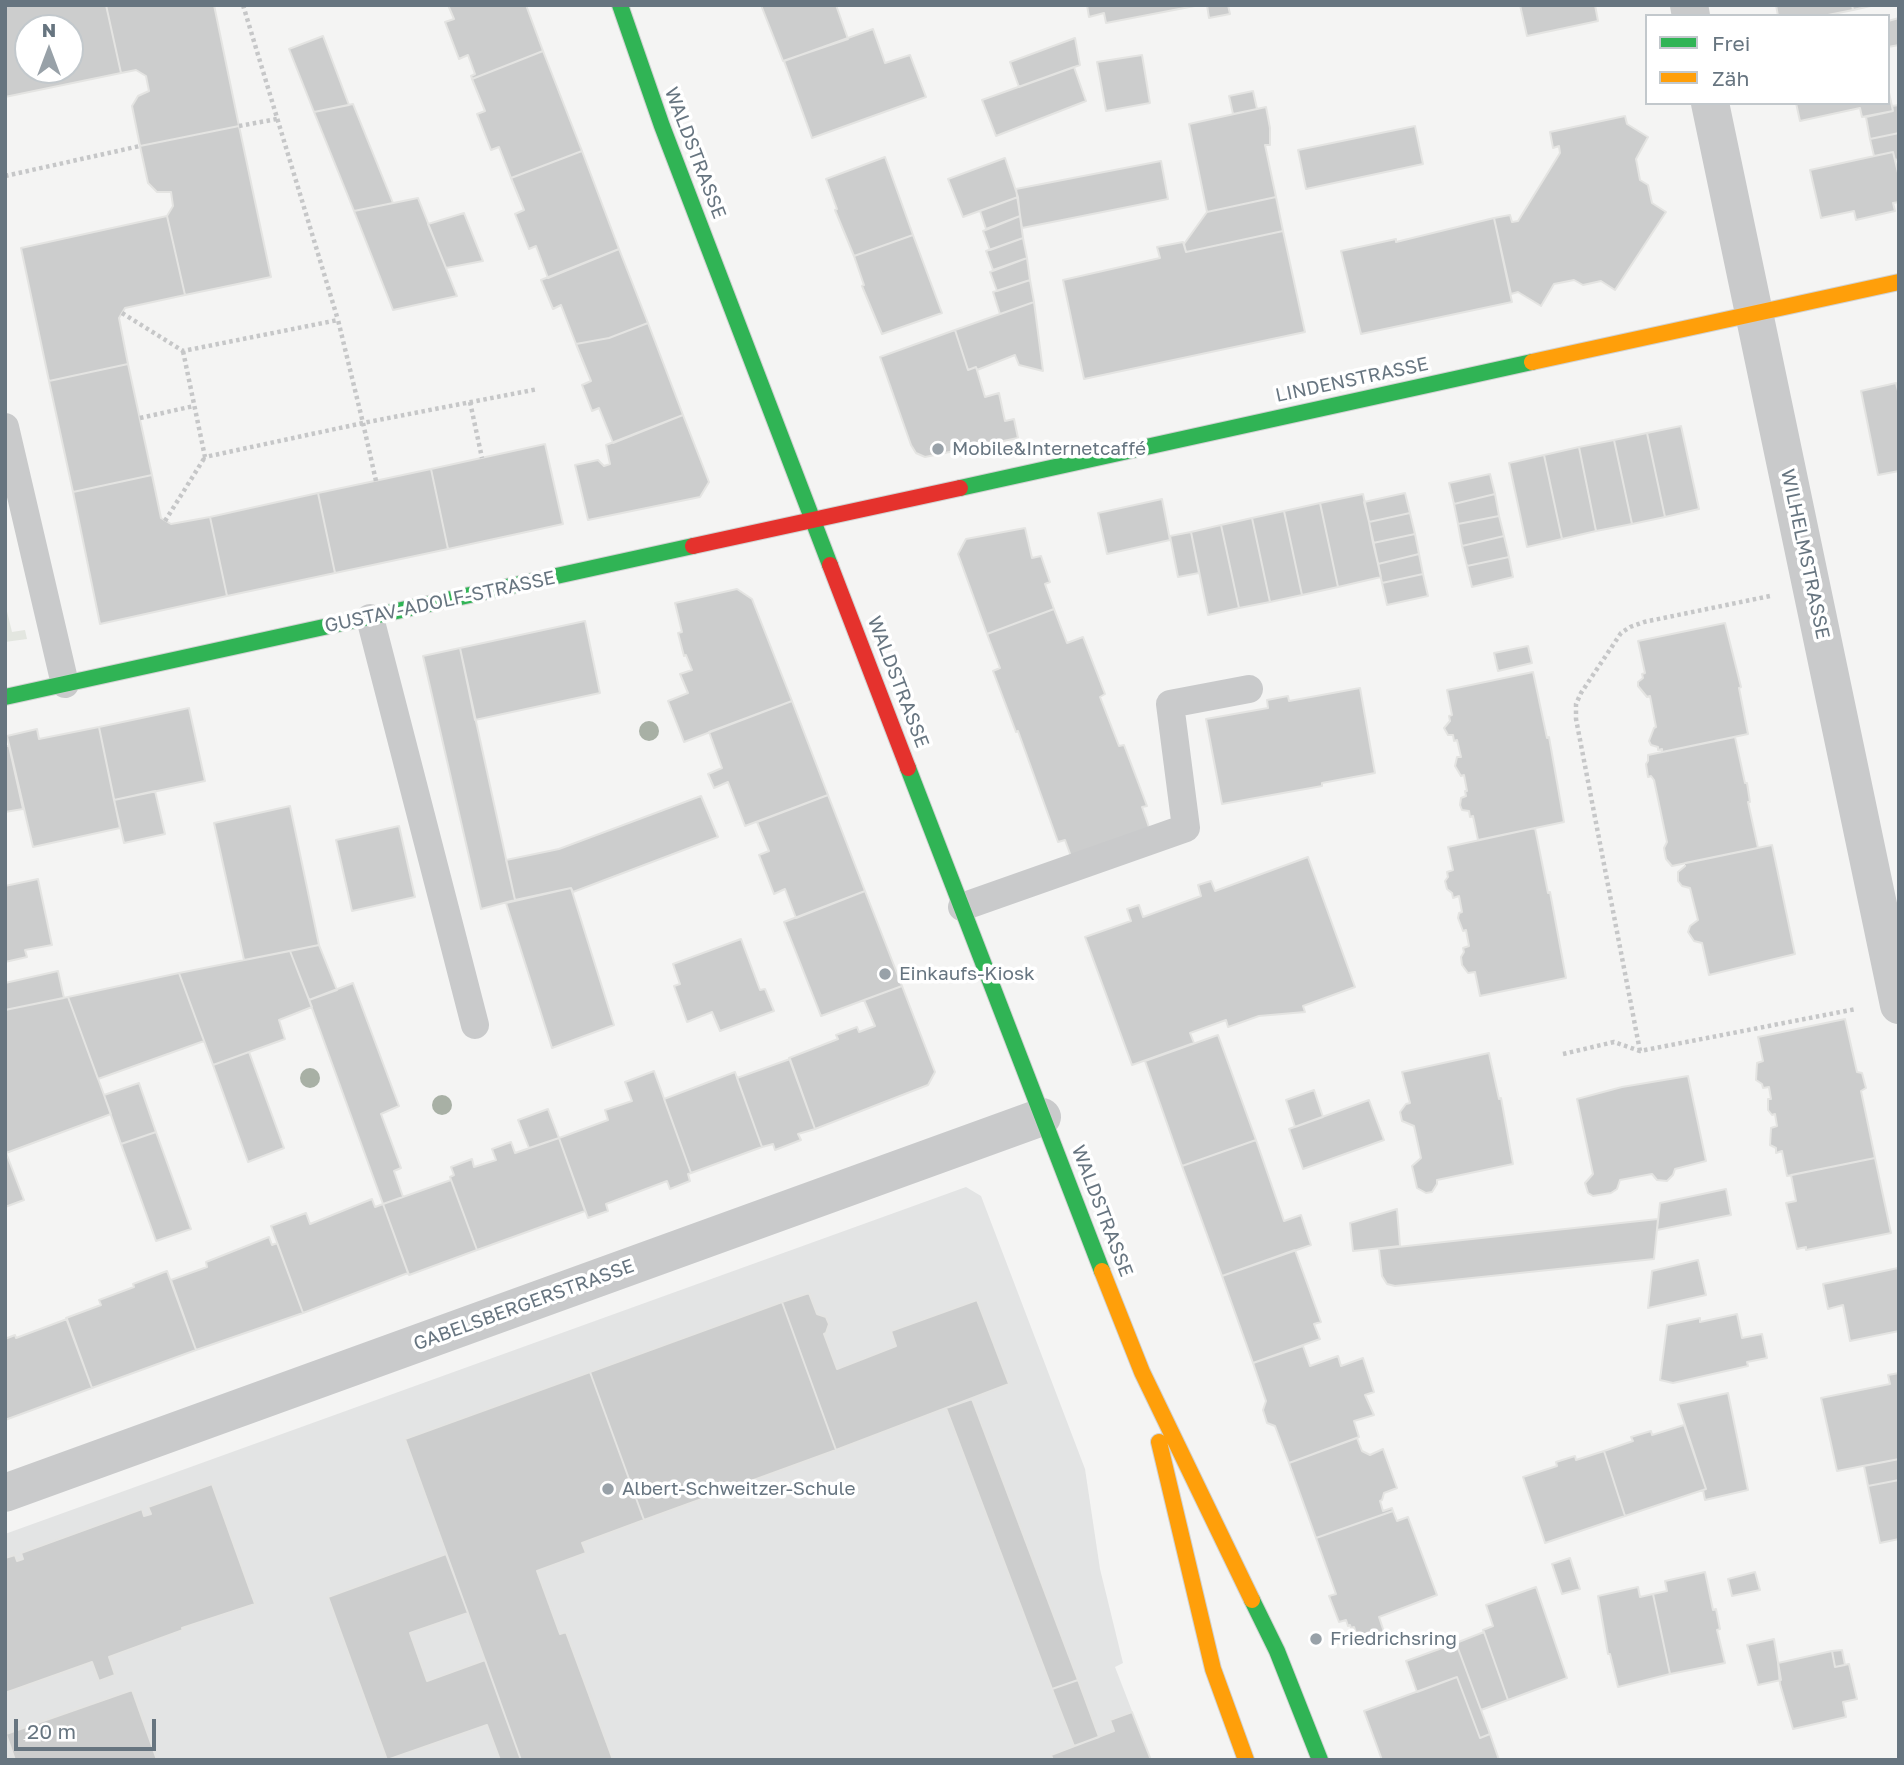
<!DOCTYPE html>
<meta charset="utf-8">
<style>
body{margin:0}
#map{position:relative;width:1904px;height:1765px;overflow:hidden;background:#f4f4f3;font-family:"Golos Text",sans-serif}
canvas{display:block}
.frame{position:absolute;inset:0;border:7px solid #677580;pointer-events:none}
.legend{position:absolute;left:1645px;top:14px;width:245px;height:91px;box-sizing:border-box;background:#fff;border:2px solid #c2c8cc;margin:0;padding:9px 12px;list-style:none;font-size:21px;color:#677580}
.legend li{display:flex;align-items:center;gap:14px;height:35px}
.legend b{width:35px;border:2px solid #c2c8cc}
.north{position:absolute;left:14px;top:14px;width:70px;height:70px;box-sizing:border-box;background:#fff;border:2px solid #c2c8cc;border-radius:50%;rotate:0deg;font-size:19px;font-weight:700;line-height:28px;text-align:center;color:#677580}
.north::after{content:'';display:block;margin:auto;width:24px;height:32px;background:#98a1a8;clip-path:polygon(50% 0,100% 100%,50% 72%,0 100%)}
.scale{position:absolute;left:14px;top:1719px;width:142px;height:32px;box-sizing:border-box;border:4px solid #677580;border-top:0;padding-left:9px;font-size:21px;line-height:24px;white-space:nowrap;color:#677580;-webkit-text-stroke:5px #fff;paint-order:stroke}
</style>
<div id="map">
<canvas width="1904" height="1765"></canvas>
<div class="frame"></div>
<ul class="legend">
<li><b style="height:9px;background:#30b455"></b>Frei</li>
<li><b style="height:9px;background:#ff9f0a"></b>Zäh</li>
</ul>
<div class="north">N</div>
<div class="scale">20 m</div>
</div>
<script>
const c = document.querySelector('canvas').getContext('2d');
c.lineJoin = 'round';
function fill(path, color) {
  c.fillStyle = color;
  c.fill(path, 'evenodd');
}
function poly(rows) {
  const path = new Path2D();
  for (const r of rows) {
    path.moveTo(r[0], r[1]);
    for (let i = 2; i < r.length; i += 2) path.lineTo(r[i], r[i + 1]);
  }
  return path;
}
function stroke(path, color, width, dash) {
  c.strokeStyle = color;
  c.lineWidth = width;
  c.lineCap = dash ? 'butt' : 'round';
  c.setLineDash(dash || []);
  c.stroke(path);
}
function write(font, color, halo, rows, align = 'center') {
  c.font = font + ' "Golos Text",sans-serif';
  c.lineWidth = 7;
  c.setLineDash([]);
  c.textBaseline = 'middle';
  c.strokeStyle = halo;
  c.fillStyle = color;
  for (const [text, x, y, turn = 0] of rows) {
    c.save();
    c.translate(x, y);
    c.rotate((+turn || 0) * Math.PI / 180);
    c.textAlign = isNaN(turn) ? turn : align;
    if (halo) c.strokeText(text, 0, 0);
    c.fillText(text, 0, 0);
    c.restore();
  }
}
fill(poly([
 [966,1187,981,1196,1085,1469,1100,1569,1123,1663,1115,1667,1151,1760,5,1760,5,1534]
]), '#e3e4e4');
fill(poly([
 [5,603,12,632,25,630,27,639,5,642]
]), '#e3e6e0');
const building = poly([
 [5,5,106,5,121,73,5,97,5,5],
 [28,28,70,28,70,70,28,70,28,28],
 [106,5,214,5,239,126,140,146,132,106,138,96,149,91,146,76,136,70,121,73,106,5],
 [448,5,526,5,543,51,472,79,471,76,475,74,468,55,459,59,445,22,454,19,448,5],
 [761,5,836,5,848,39,783,61,761,5],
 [1087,5,1200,5,1106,23,1104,13,1089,17,1087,5],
 [1207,5,1228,5,1230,14,1209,18,1207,5],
 [1520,5,1595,5,1598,21,1527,36,1520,5],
 [1776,5,1852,5,1853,10,1823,16,1778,16,1776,5],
 [1852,5,1875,5,1853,10,1852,5],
 [1899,18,1899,45,1888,47,1888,21,1899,18],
 [873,29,885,63,910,55,926,97,812,138,784,61,873,29],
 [323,36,349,105,314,112,289,49,323,36],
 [1075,38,1080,65,1019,87,1010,62,1075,38],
 [543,51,582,151,511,178,499,147,491,150,477,114,485,111,472,79,543,51],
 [1142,55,1150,103,1106,111,1097,62,1142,55],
 [1074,67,1086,101,996,136,982,100,1074,67],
 [1888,88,1893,111,1862,117,1860,108,1800,121,1796,103,1888,103,1888,88],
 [1253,91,1257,109,1233,114,1229,96,1253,91],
 [353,104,393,203,354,211,314,112,353,104],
 [1899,105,1899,133,1870,139,1866,117,1893,111,1892,106,1899,105],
 [1266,107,1270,128,1270,145,1265,145,1276,197,1207,212,1189,124,1266,107],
 [1625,116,1627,124,1648,137,1636,159,1640,180,1648,185,1652,203,1666,212,1615,290,1601,281,1583,285,1574,280,1554,284,1541,306,1518,292,1511,294,1494,218,1510,215,1512,222,1518,221,1560,153,1559,146,1553,148,1550,132,1625,116],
 [239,126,271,277,185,295,167,216,173,206,171,192,157,192,148,183,140,146,239,126],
 [1415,126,1423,164,1306,189,1298,150,1415,126],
 [1899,133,1899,159,1895,160,1893,152,1874,156,1870,139,1899,133],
 [582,151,619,249,548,278,536,246,529,249,515,214,524,210,511,178,582,151],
 [1893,152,1899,177,1899,202,1893,203,1895,211,1856,220,1854,211,1821,218,1810,170,1893,152],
 [885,157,913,235,854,256,835,210,837,209,826,179,885,157],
 [1005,158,1018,197,963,217,948,179,1005,158],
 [1161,161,1168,199,1022,228,1016,189,1161,161],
 [1018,197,1020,216,986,229,980,211,1018,197],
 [1276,197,1283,231,1186,252,1184,244,1207,212,1276,197],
 [418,198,457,296,393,310,354,211,418,198],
 [464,213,483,261,446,268,428,224,464,213],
 [167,216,185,295,125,308,119,318,128,364,49,381,21,248,167,216],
 [1020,216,1023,238,990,250,983,231,1020,216],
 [1494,218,1512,302,1361,334,1341,251,1396,239,1396,242,1494,218],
 [1283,231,1305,332,1084,379,1063,280,1160,258,1157,247,1183,242,1186,252,1283,231],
 [913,235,942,313,882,334,862,286,864,285,854,256,913,235],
 [1023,238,1027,258,993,270,986,251,1023,238],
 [619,249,648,323,609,338,576,344,561,305,553,309,541,280,619,249],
 [1027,258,1030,280,997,291,990,272,1027,258],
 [1030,280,1034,302,1000,314,993,292,1030,280],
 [1034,302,1043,371,1019,365,1015,355,977,370,976,367,968,370,955,330,1034,302],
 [648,323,683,415,613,443,599,408,592,411,582,385,591,381,576,344,609,338,648,323],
 [955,330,968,370,976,367,985,397,999,393,1005,421,1014,419,1018,438,925,457,916,453,911,445,880,357,955,330],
 [128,364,152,475,73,492,49,381,128,364],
 [1896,383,1899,395,1899,471,1878,475,1861,391,1896,383],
 [683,415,709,482,700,497,588,520,575,465,598,460,604,466,610,464,606,445,683,415],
 [1681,426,1699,509,1665,517,1647,433,1681,426],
 [1647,433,1665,517,1632,524,1614,440,1647,433],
 [1614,440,1632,524,1596,531,1579,447,1614,440],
 [545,444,563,524,448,549,431,469,545,444],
 [1579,447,1596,531,1562,539,1544,455,1579,447],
 [1544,455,1562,539,1527,547,1509,463,1544,455],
 [431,469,448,549,335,573,318,493,431,469],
 [1490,474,1495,494,1454,504,1449,483,1490,474],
 [152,475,161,518,171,524,210,517,227,596,100,624,73,492,152,475],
 [318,493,335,573,227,596,210,517,318,493],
 [1405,493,1410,513,1369,522,1364,502,1405,493],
 [1363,494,1381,577,1338,587,1320,503,1363,494],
 [1495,494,1499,516,1458,524,1454,504,1495,494],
 [1162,499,1170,540,1107,554,1098,513,1162,499],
 [1320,503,1338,587,1302,595,1284,511,1320,503],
 [1284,511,1302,595,1270,602,1252,518,1284,511],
 [1410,513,1415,534,1373,543,1369,522,1410,513],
 [1499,516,1504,536,1462,546,1458,524,1499,516],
 [1252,518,1270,602,1239,608,1221,525,1252,518],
 [1221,525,1239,608,1208,615,1191,532,1221,525],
 [1025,528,1032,558,1041,556,1050,582,1045,584,1054,609,987,634,958,554,966,539,1025,528],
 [1191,532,1199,573,1178,577,1170,536,1191,532],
 [1415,534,1419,554,1378,564,1373,543,1415,534],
 [1504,536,1509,557,1467,566,1462,546,1504,536],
 [1419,554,1423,574,1382,583,1378,564,1419,554],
 [1509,557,1513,577,1472,587,1467,566,1509,557],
 [1423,574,1428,596,1387,605,1382,583,1423,574],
 [737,589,752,599,792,701,684,742,668,701,688,693,680,674,692,670,686,655,684,656,678,633,682,632,675,603,737,589],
 [1054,609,1067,643,1083,637,1105,694,1100,697,1119,746,1124,745,1147,806,1142,807,1150,830,1072,859,1065,840,1058,842,1018,731,1016,732,993,671,1000,668,987,634,1054,609],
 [585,621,600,693,475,720,460,648,585,621],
 [1725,623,1741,687,1739,688,1748,734,1662,752,1662,749,1658,750,1658,747,1651,745,1649,741,1654,728,1656,727,1650,696,1647,697,1638,686,1638,682,1643,678,1642,674,1645,673,1638,641,1725,623],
 [1528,646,1532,663,1498,671,1494,653,1528,646],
 [460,648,515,900,481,909,423,656,460,648],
 [1533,672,1547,738,1549,737,1564,822,1478,840,1473,816,1470,817,1469,811,1462,810,1460,805,1461,798,1466,796,1465,791,1467,791,1464,775,1461,776,1455,766,1457,757,1461,757,1457,740,1454,741,1453,735,1448,735,1444,728,1450,721,1449,716,1452,715,1447,690,1533,672],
 [1360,688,1375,773,1322,783,1322,786,1222,804,1206,719,1268,708,1267,700,1288,696,1289,701,1360,688],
 [792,701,828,795,745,826,728,782,714,788,708,774,722,768,709,732,792,701],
 [189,708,205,781,114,800,99,727,189,708],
 [99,727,120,828,33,847,7,736,37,729,39,739,99,727],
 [1735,737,1745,783,1747,783,1750,802,1748,802,1758,848,1672,866,1666,859,1664,848,1667,842,1654,780,1651,776,1648,777,1646,764,1648,761,1648,755,1735,737],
 [5,746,9,746,23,809,5,812,5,746],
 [155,791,165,834,124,843,114,800,155,791],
 [828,795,865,891,796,918,785,889,774,894,759,855,769,851,757,822,828,795],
 [701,796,718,837,573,892,571,888,515,900,506,860,559,849,701,796],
 [290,806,319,945,244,960,214,823,290,806],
 [399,826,415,897,352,911,336,840,399,826],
 [1535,828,1548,893,1550,892,1566,978,1480,996,1475,972,1468,973,1462,965,1461,957,1464,952,1463,948,1469,946,1466,930,1463,931,1458,918,1459,913,1462,912,1459,896,1453,898,1452,893,1447,889,1445,881,1448,877,1447,872,1453,870,1448,847,1535,828],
 [1772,845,1795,954,1709,975,1702,943,1694,941,1688,932,1690,926,1698,920,1690,888,1682,886,1678,881,1678,872,1685,866,1685,863,1772,845],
 [1308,857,1355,987,1303,1006,1305,1012,1259,1016,1228,1027,1226,1020,1190,1033,1194,1043,1132,1065,1085,937,1131,921,1127,909,1139,905,1143,917,1201,896,1198,885,1211,881,1215,891,1308,857],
 [38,879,52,945,25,950,27,957,5,962,5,886,38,879],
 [571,888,614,1025,552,1048,506,903,571,888],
 [865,891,902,986,821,1016,784,922,865,891],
 [741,939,760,990,765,989,774,1011,720,1031,712,1012,687,1022,674,986,680,984,673,964,741,939],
 [319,945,337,990,309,1000,290,951,319,945],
 [290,951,312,1007,279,1020,285,1039,213,1065,179,973,290,951],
 [58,971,64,998,5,1010,5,983,58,971],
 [179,973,204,1041,98,1079,68,997,179,973],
 [353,983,399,1106,381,1114,401,1168,394,1171,403,1197,383,1204,309,1000,353,983],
 [902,986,935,1072,928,1085,815,1129,789,1058,838,1039,836,1035,857,1027,859,1032,875,1026,864,1000,902,986],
 [68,997,111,1114,6,1153,5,1010,68,997],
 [1845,1019,1857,1072,1862,1073,1866,1088,1861,1091,1875,1158,1787,1176,1782,1151,1776,1153,1776,1148,1770,1145,1771,1128,1777,1126,1775,1114,1772,1115,1768,1110,1768,1099,1771,1099,1769,1087,1763,1088,1762,1084,1756,1080,1757,1063,1763,1061,1758,1037,1845,1019],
 [1218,1035,1256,1140,1182,1166,1145,1061,1218,1035],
 [249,1052,284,1148,248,1162,213,1065,249,1052],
 [1489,1053,1499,1099,1501,1098,1513,1164,1437,1180,1437,1184,1432,1192,1426,1193,1417,1188,1412,1166,1421,1158,1414,1126,1402,1121,1400,1112,1406,1104,1410,1103,1402,1072,1489,1053],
 [790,1059,815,1129,798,1134,801,1140,775,1150,773,1144,762,1147,737,1078,790,1059],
 [654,1071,691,1173,688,1174,690,1181,670,1189,667,1181,606,1204,608,1211,588,1218,559,1138,608,1120,605,1110,632,1101,625,1082,654,1071],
 [735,1072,762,1147,691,1173,664,1099,735,1072],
 [1688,1076,1706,1161,1675,1169,1673,1175,1667,1181,1657,1180,1652,1174,1620,1180,1617,1189,1611,1193,1593,1196,1588,1193,1585,1183,1593,1174,1577,1099,1622,1087,1688,1076],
 [139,1083,156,1132,121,1144,104,1095,139,1083],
 [1314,1090,1323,1117,1295,1127,1286,1100,1314,1090],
 [1369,1100,1384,1140,1303,1169,1289,1129,1369,1100],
 [548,1109,559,1138,529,1148,518,1120,548,1109],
 [156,1132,191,1229,156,1241,121,1144,156,1132],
 [559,1138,585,1211,477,1250,450,1177,454,1175,451,1167,472,1159,474,1167,496,1160,492,1149,511,1142,515,1153,559,1138],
 [1256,1140,1284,1221,1301,1215,1311,1245,1222,1276,1182,1166,1256,1140],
 [5,1150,24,1200,5,1207,5,1150],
 [1875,1158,1891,1233,1806,1250,1806,1247,1797,1249,1786,1203,1796,1201,1791,1175,1875,1158],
 [451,1180,477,1250,409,1275,383,1204,451,1180],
 [1726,1189,1731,1215,1657,1230,1660,1203,1726,1189],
 [372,1199,375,1207,383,1204,408,1273,303,1313,271,1226,306,1213,310,1224,372,1199],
 [1397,1209,1400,1246,1353,1251,1350,1223,1397,1209],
 [1658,1219,1654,1259,1395,1286,1387,1284,1382,1276,1379,1249,1658,1219],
 [269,1237,272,1245,277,1243,303,1313,196,1350,171,1280,207,1267,206,1262,269,1237],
 [1295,1250,1321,1322,1314,1324,1320,1339,1253,1363,1222,1276,1295,1250],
 [1698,1260,1706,1295,1648,1308,1652,1271,1698,1260],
 [1898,1268,1899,1331,1850,1341,1843,1305,1828,1309,1823,1284,1898,1268],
 [167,1271,196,1350,92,1388,66,1318,101,1305,99,1300,134,1287,133,1284,167,1271],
 [809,1293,817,1314,826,1317,829,1324,826,1333,824,1334,837,1369,896,1346,891,1331,977,1300,1009,1384,836,1450,782,1302,809,1293],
 [782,1302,836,1450,644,1520,590,1372,782,1302],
 [1737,1314,1742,1338,1762,1334,1767,1358,1747,1362,1748,1366,1673,1383,1660,1380,1667,1325,1700,1318,1700,1322,1737,1314],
 [67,1319,92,1388,5,1420,5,1339,15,1335,16,1338,67,1319],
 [1303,1346,1310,1366,1338,1356,1341,1366,1363,1358,1374,1392,1365,1395,1374,1415,1354,1421,1359,1437,1289,1463,1275,1426,1267,1423,1263,1410,1266,1401,1253,1363,1303,1346],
 [590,1372,644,1520,582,1543,586,1553,537,1571,560,1634,566,1632,613,1760,521,1760,405,1439,590,1372],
 [1899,1373,1899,1459,1837,1471,1821,1398,1890,1384,1888,1375,1899,1373],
 [1728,1393,1748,1490,1705,1500,1703,1490,1706,1489,1678,1404,1728,1393],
 [972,1399,1078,1680,1052,1689,946,1408,972,1399],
 [1684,1425,1706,1489,1625,1516,1604,1451,1633,1441,1631,1437,1651,1431,1652,1435,1684,1425],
 [1357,1438,1362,1451,1370,1455,1383,1449,1397,1488,1384,1493,1382,1500,1380,1501,1383,1511,1392,1508,1393,1511,1316,1538,1289,1463,1357,1438],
 [1604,1451,1625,1516,1545,1543,1523,1477,1557,1466,1556,1462,1575,1456,1576,1460,1604,1451],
 [1899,1459,1899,1480,1868,1486,1864,1466,1899,1459],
 [1899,1480,1899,1539,1880,1543,1868,1486,1899,1480],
 [212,1484,255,1604,182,1628,183,1630,109,1657,115,1675,99,1681,92,1662,5,1693,5,1558,15,1555,17,1561,23,1559,21,1553,142,1509,144,1516,151,1514,148,1507,212,1484],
 [1393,1511,1397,1521,1408,1517,1437,1595,1379,1617,1385,1635,1360,1644,1354,1627,1351,1628,1350,1625,1348,1626,1346,1620,1339,1622,1329,1596,1336,1594,1316,1538,1393,1511],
 [446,1554,468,1613,410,1633,427,1681,485,1660,521,1760,500,1760,487,1725,387,1760,328,1597,446,1554],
 [1570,1558,1580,1589,1562,1594,1552,1564,1570,1558],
 [1705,1572,1713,1610,1716,1609,1720,1629,1717,1630,1725,1663,1670,1674,1653,1594,1667,1591,1665,1581,1705,1572],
 [1755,1572,1760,1590,1732,1596,1728,1579,1755,1572],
 [1536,1587,1567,1678,1508,1700,1484,1632,1483,1630,1493,1626,1486,1605,1536,1587],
 [1638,1587,1640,1597,1653,1594,1670,1674,1618,1687,1610,1654,1608,1654,1598,1596,1638,1587],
 [1484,1632,1508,1700,1481,1710,1456,1643,1484,1632],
 [1774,1639,1781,1680,1758,1685,1747,1645,1774,1639],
 [1456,1643,1490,1734,1480,1738,1457,1677,1417,1692,1406,1661,1456,1643],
 [1842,1650,1845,1665,1835,1667,1832,1651,1842,1650],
 [1832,1651,1835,1667,1849,1664,1857,1699,1843,1702,1846,1717,1793,1729,1780,1684,1778,1663,1832,1651],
 [1457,1677,1480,1738,1490,1734,1499,1760,1382,1760,1364,1711,1457,1677],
 [1078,1680,1099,1737,1074,1746,1052,1689,1078,1680],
 [132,1690,157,1760,15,1760,6,1734,132,1690],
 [1132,1712,1151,1760,1053,1760,1051,1755,1114,1731,1110,1720,1132,1712]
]);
fill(building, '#cccdcd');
stroke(building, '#e4e4e2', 2);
const fast = poly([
 [620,5,662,126,830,565],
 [960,488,1532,362],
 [5,697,693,546],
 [908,768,1102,1271],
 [1252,1600,1277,1651,1320,1760]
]);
const slow = poly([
 [1532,362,1899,282],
 [1102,1271,1142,1372,1252,1600],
 [1159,1442,1213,1669,1246,1760]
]);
const jam = poly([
 [693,546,960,488],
 [830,565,908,768]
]);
stroke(fast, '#d1d2d2', 18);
stroke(slow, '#d1d2d2', 18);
stroke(jam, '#d1d2d2', 18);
stroke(poly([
 [243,5,338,320],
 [239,126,277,119],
 [5,176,140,146],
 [122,313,183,351,338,320,363,423,205,457,183,351],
 [470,402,482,458],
 [140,418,194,406],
 [376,481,363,423,538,389],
 [165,521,205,457],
 [1640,1051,1576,719,1576,704,1581,693,1621,633,1630,627,1644,622,1770,596],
 [1563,1054,1614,1042,1640,1051,1856,1009]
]), '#c6c7c8', 4.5, [3.5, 3.5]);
stroke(poly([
 [5,427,65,684],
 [370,618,475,1025],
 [962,907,1186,828,1170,704,1249,689]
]), '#c9cacb', 28);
stroke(poly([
 [1689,5,1691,16],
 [1710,103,1899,1005],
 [5,1493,1042,1117]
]), '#c9cacb', 38);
stroke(fast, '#30b455', 16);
stroke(slow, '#ff9f0a', 16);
stroke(jam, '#e5322d', 16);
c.fillStyle = '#a8b0a5';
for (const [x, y] of [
 [649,731],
 [310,1078],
 [442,1105]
]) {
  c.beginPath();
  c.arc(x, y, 10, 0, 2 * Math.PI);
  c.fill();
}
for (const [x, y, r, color] of [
 [938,449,7,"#98a1a8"],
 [885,974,7,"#98a1a8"],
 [608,1489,7,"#98a1a8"],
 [1316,1639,7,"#98a1a8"]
]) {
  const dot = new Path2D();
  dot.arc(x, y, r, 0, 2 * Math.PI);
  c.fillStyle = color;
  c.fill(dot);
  stroke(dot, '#fff', 2.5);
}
write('19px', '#677580', '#fff', [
 ["WALDSTRASSE",695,153,69],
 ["LINDENSTRASSE",1352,380,-12],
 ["WILHELMSTRASSE",1805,554,78],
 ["GUSTAV-ADOLF-STRASSE",440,602,-12],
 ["WALDSTRASSE",898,682,69],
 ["WALDSTRASSE",1102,1211,69],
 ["GABELSBERGERSTRASSE",524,1305,-20]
]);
write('19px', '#677580', '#fff', [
 ["Mobile&Internetcaffé",952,449],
 ["Einkaufs-Kiosk",899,974],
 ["Albert-Schweitzer-Schule",622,1489],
 ["Friedrichsring",1330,1639]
], 'left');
</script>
